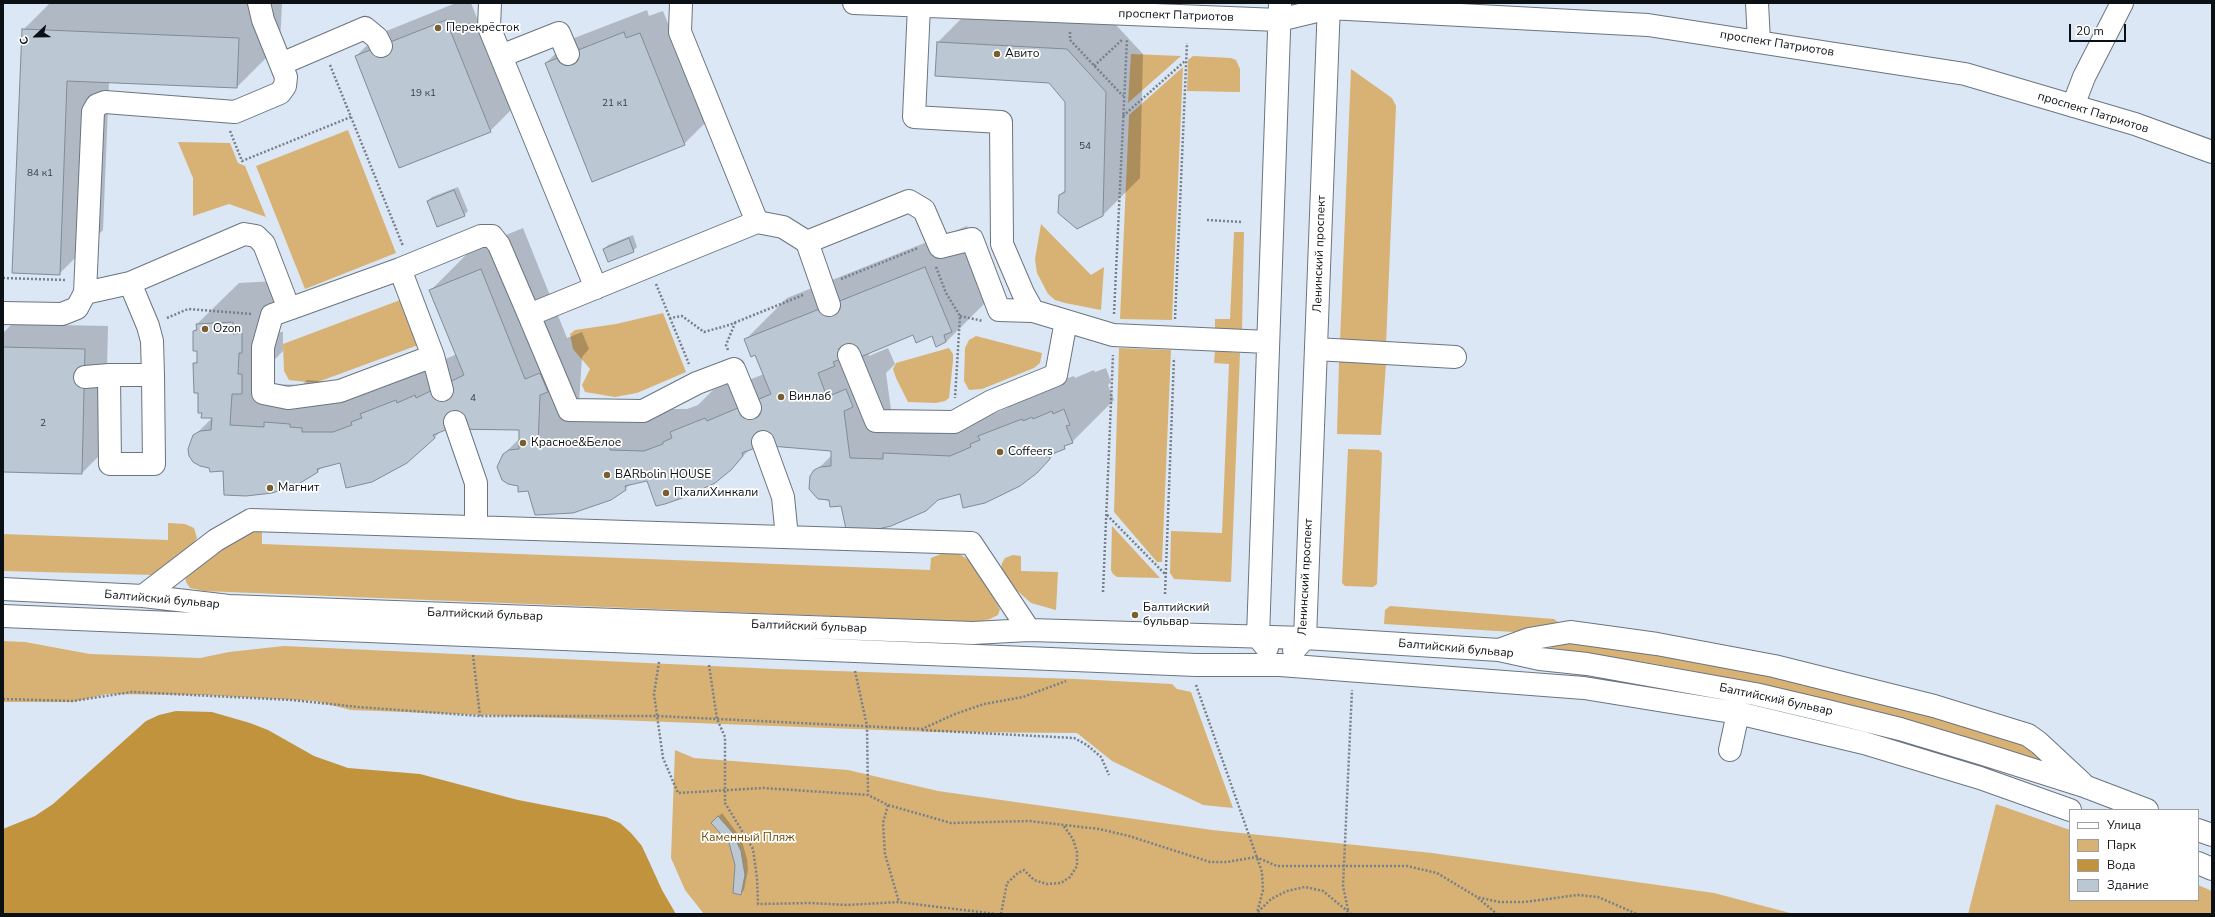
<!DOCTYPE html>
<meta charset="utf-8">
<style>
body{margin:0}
#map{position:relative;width:2215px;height:917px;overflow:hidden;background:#dbe7f4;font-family:"Nunito Sans",sans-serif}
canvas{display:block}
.frame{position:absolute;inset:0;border:4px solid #0b1014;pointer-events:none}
.legend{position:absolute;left:2069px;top:809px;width:130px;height:92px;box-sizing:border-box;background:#fff;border:1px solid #9d9fa1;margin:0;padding:5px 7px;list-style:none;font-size:12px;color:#0b1014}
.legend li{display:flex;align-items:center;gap:8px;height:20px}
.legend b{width:20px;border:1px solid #9d9fa1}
.north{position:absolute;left:16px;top:16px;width:40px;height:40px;-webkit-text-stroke:3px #fff;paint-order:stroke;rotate:248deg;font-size:11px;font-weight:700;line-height:16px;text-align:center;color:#0b1014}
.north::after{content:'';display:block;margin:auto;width:14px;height:18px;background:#0b1014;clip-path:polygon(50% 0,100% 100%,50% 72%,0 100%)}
.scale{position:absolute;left:2069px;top:24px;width:57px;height:18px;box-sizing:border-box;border:2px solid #0b1014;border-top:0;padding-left:5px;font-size:12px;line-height:14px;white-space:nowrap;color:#0b1014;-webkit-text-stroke:3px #fff;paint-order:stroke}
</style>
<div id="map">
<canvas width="2215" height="917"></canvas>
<div class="frame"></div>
<ul class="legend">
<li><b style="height:5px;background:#fff"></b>Улица</li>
<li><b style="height:11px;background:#d7b274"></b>Парк</li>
<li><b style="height:11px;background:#c2933d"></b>Вода</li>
<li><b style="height:11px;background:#bbc7d3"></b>Здание</li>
</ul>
<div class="north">С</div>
<div class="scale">20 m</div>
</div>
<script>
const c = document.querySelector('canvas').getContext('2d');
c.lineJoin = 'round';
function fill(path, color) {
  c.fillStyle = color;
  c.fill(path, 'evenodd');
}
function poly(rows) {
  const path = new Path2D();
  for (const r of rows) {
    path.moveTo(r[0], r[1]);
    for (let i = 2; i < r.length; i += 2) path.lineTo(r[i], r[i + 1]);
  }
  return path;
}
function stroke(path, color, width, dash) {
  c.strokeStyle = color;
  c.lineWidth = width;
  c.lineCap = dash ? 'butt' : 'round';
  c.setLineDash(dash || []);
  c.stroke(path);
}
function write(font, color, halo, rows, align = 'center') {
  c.font = font + ' "Nunito Sans",sans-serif';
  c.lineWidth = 3.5;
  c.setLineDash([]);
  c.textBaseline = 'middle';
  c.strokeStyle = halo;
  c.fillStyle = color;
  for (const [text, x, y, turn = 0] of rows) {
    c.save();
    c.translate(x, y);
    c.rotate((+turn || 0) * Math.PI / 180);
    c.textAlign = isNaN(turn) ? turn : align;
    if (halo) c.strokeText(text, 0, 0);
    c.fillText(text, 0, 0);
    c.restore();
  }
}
fill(poly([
 [1131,54,1181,56,1128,103],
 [1193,56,1231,58,1236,60,1240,69,1240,92,1187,91,1188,60],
 [1183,67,1172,320,1120,319,1129,115],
 [1351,69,1392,98,1396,106,1386,345,1340,341],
 [348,130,396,253,305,289,256,166],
 [178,142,230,143,238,163,245,166,266,217,229,204,193,216,193,178],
 [1041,224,1091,275,1104,267,1101,310,1065,303,1055,300,1048,294,1037,273,1035,259],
 [1234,232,1244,232,1242,330,1234,332,1215,331,1215,319,1230,319],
 [403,299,421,344,315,383,289,380,284,371,283,344],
 [663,313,686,372,637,393,615,397,585,392,582,385,590,369,573,349,570,334,575,330,616,324],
 [976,336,1042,353,1040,363,1034,368,982,389,969,390,964,381,965,348,969,340],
 [949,348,953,354,953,361,949,398,945,401,936,403,908,402,896,378,893,369,896,363],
 [1119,348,1171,350,1162,562,1157,562,1114,512],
 [1215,351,1240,353,1231,582,1174,579,1170,573,1171,531,1222,533,1229,364,1214,363],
 [1346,360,1386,363,1381,435,1337,434,1339,362],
 [1348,449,1379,450,1382,453,1377,584,1373,587,1345,586,1342,583],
 [168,523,185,524,194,528,197,538,190,549,154,575,3,571,3,534,168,540],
 [1112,526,1160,578,1117,577,1113,574,1111,570],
 [262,531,262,544,930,570,931,558,946,552,956,552,972,562,1000,609,998,615,990,619,978,622,204,591,190,588,186,582,185,575,191,567,246,533],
 [1013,555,1021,556,1021,571,1058,572,1056,610,1031,603,1013,587,1001,569,1002,563,1005,558],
 [1390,606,1554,619,1558,622,1513,632,1384,624,1385,610],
 [3,641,25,642,90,654,200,658,229,652,284,646,776,669,1076,679,1172,684,1177,689,1191,692,1233,808,1203,805,1112,761,1077,733,934,732,351,710,315,701,204,695,107,694,73,702,3,702],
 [1570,642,1656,654,1773,676,1932,717,2024,745,2041,758,2039,761,1872,710,1770,686,1655,664,1551,648,1553,645],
 [675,750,694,758,848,770,938,791,1212,830,1432,853,1714,893,1794,914,704,914,685,890,671,858],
 [1996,804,2070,830,2070,900,2198,900,2198,885,2212,891,2212,914,1968,914]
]), '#d7b274');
fill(poly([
 [176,711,212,712,250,723,268,730,314,756,348,768,420,774,518,800,606,817,620,823,631,833,642,846,676,914,3,914,3,829,35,816,53,804,146,721,159,715]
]), '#c2933d');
fill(poly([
 [643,845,664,889,678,914,676,914,662,890,642,846]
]), '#dbe7f4');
fill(poly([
 [50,3,282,3,280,44,237,87,109,82,103,230,59,274,23,30],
 [456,3,471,3,513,108,490,131,356,56,379,34],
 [975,5,1104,12,1143,54,1140,178,1103,215,1060,195,1066,189,1066,102,1049,82,938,42],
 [647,10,649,16,663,11,707,121,684,144,546,63,569,40],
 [458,187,468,211,464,215,428,201,432,197],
 [967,226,993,289,988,300,946,342,932,335,913,334,868,353,869,356,888,348,895,364,886,373,892,417,926,412,993,414,1007,408,1021,394,1074,376,1075,378,1094,370,1095,372,1106,368,1111,382,1108,385,1114,400,1072,442,1058,451,1036,472,1005,493,984,502,960,493,937,499,925,511,908,519,874,528,842,505,818,498,813,494,809,482,811,476,832,455,832,450,771,445,751,448,730,469,647,480,631,484,625,489,528,490,519,485,503,455,520,438,520,429,460,419,441,431,434,438,323,466,317,472,224,470,194,436,213,417,203,412,194,364,198,360,194,331,197,328,197,324,239,283,275,281,280,313,280,332,283,332,283,351,273,361,272,384,302,385,307,380,331,382,343,391,376,390,457,354,431,290,472,249,523,228,567,338,582,332,589,349,582,357,579,403,640,400,640,405,652,409,687,409,698,405,713,390,747,377,749,380,764,374,756,354,745,340,787,298],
 [633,235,637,247,633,251,604,249,608,245],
 [12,324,108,326,105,450,82,473,3,471,3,333],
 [722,813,741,838,747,859,748,870,744,890,741,893,734,854,730,843,712,823]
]), '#0003');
const building = poly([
 [446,20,491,132,399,168,355,56,446,20],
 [22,29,239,38,237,88,67,81,60,275,12,273,22,29],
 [624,32,626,38,640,33,685,145,592,182,545,63,624,32],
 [937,42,1067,49,1106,92,1103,216,1077,229,1058,213,1059,195,1065,192,1065,102,1049,83,935,76,937,42],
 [454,190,465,216,437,227,427,201,454,190],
 [629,238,634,252,608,262,603,249,629,238],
 [925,267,952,332,944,335,946,342,936,347,932,336,916,343,913,335,858,358,856,353,833,362,835,366,818,373,827,397,846,389,853,407,844,411,850,458,883,459,883,453,950,456,971,447,970,444,980,440,978,436,1022,419,1023,421,1032,417,1033,419,1052,411,1053,414,1064,409,1070,425,1066,426,1073,443,1064,446,1065,449,1049,455,1050,459,1037,473,1020,486,985,503,963,508,960,494,938,500,926,511,891,526,874,530,846,529,841,506,830,507,829,500,818,499,809,489,810,476,814,470,820,467,831,466,831,451,770,446,758,447,742,453,743,456,731,470,715,483,685,497,665,504,656,506,647,481,625,486,626,490,611,500,573,513,535,515,528,491,518,492,518,486,508,484,502,480,497,467,503,454,509,450,519,449,519,430,448,429,433,435,435,438,407,463,372,482,346,488,340,463,317,469,318,472,297,485,272,493,246,496,224,495,223,471,210,472,209,468,200,466,193,462,189,456,188,449,193,435,200,431,211,430,212,418,201,418,202,413,198,413,198,393,194,393,193,363,197,363,197,351,193,351,193,331,197,330,196,324,233,322,233,334,242,333,242,353,239,353,238,374,242,374,242,394,232,394,230,425,264,427,264,422,290,424,290,427,302,428,302,432,333,432,352,425,351,422,362,418,360,414,396,400,397,403,415,395,416,398,464,375,429,290,481,269,525,379,540,373,548,392,540,395,538,445,573,445,573,441,599,441,598,446,610,445,610,450,644,451,663,444,663,442,672,438,670,432,705,418,707,421,771,394,755,355,751,357,744,339,925,267],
 [3,347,85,349,82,474,3,472,3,347],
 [718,816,732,832,741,851,745,875,741,895,733,893,735,865,729,843,711,823,718,816]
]);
fill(building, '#bbc7d3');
stroke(building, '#808b97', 1);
stroke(poly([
 [829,305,849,355],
 [442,390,455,422],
 [750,408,763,442]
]), '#bcc7d2', 22, [22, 11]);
const minor = poly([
 [490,3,489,27,596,288],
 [854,3,1279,20,1329,8],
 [1316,3,1329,8,1648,25,1965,74,2135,124,2212,152],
 [1757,3,1759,41],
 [919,6,914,117,1001,122,1002,244,1023,293,1033,311,1113,335,1268,342],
 [501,56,559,33,568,54],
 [281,64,365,28,377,38,381,46],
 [2073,106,2084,77,2122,3],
 [757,222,783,227,807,242,909,201,924,210,940,247,972,239,999,310,1033,311],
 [807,242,829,305],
 [130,283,148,326,152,341,153,375,154,464,110,464,109,375,153,375],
 [85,293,130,283,244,234,256,236,264,244,289,309,400,269,481,236,492,236,499,245,529,315,757,222,680,32,681,3],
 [289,309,272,315,263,347,263,393,288,398,340,391,433,356,400,269],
 [3,313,62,314,77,308,85,293,93,112,97,105,105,102,235,112,280,93,285,86,286,77,263,20,259,3],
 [529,315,569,410,643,411,697,383,734,369,750,408],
 [1316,349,1455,357],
 [849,355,876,421,954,422,992,401,1056,375,1066,321],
 [433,356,442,390],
 [85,377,109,375],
 [455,422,476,483,476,527],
 [763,442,783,497,787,537],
 [3,589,143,596,229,606,973,633,1029,630,1305,638,1499,650,1540,659,1587,664,1755,694,1827,711,1900,729,1983,754,2084,786,2147,810],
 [143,596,216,540,251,520,971,543,1029,630],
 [3,616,1196,665,1280,665,1584,688,1738,713,1864,743,1980,778,2070,810],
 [1267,648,1258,637,1280,3],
 [1294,650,1305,638,1329,3],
 [1499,650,1529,639,1570,632,1657,644,1774,666,1934,706,2028,735,2039,743,2082,783],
 [1730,750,1738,713],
 [2198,830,2212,835],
 [2198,863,2212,869]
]);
stroke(minor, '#6a7580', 24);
stroke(poly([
 [1070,32,1070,40,1123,96],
 [330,65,403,246],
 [1094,66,1123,39],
 [1123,116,1185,61],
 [230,131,242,161,351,117],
 [1207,220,1242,222],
 [936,267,946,293,960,316,955,398],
 [3,278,65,280],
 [841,279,918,248],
 [656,284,670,318,682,316,704,332,729,325,803,295],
 [1114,314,1127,39],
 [960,316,983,321],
 [167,318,188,309,252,314],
 [670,318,689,364],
 [1175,319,1187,43],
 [728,350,726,345,735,323],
 [1107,515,1166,575],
 [1103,592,1113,355],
 [1165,594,1174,358],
 [473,655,480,716],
 [659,662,654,694,663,758,678,793,763,788,868,795,888,805,951,823,1029,821,1099,829,1129,836,1210,862,1227,862,1256,857,1277,866,1407,866,1437,873,1477,897,1499,902,1524,902,1578,895,1598,897,1637,914],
 [709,665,717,719,725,737,725,803,753,849,757,878,758,904,811,903,847,905,899,902,995,914],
 [855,671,867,726,868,795],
 [1196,685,1262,872,1263,890,1257,913],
 [3,699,73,701,132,692,292,700,358,707,480,716,657,716,922,729,955,714,984,704,1023,697,1066,681],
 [922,730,1074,738,1087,745,1101,757,1109,775],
 [888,805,883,823,885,854,899,902],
 [1478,898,1497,914],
 [1348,910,1343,886,1352,690],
 [1258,912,1271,899,1287,891,1305,887,1323,891,1351,914],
 [1001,914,1007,883,1018,873,1024,870,1034,880,1047,884,1061,883,1070,877,1077,866,1077,852,1073,839,1063,825]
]), '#777f88', 2.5, [2, 2]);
stroke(minor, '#fff', 22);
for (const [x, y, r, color] of [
 [438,28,4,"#795f30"],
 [997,54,4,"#795f30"],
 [205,329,4,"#795f30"],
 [781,397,4,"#795f30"],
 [523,443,4,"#795f30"],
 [1000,452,4,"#795f30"],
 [607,475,4,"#795f30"],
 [270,488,4,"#795f30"],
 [666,493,4,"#795f30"],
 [1135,615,4,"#795f30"]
]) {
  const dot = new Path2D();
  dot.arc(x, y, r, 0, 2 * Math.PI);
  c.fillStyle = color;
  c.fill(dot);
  stroke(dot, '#fff', 1.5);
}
write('10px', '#373e44', null, [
 ["19 к1",423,94],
 ["21 к1",615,104],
 ["54",1085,147],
 ["84 к1",40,174],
 ["4",473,399],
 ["2",43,424]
]);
write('12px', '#0b1014', '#fff', [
 ["проспект Патриотов",1176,16,2],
 ["проспект Патриотов",1777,44,9],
 ["проспект Патриотов",2093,113,17],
 ["Ленинский проспект",1320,254,-88],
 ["Ленинский проспект",1306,577,-87],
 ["Балтийский бульвар",162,600,5],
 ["Балтийский бульвар",485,615,2],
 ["Балтийский бульвар",809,627,2],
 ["Балтийский бульвар",1456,649,5],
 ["Балтийский бульвар",1776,700,12]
]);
write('12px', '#0b1014', '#fff', [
 ["Перекрёсток",446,28],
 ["Авито",1005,54],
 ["Ozon",213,329],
 ["Винлаб",789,397],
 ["Красное&Белое",531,443],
 ["Coffeers",1008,452],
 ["BARbolin HOUSE",615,475],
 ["Магнит",278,488],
 ["ПхалиХинкали",674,493],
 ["Балтийский",1143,608],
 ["бульвар",1143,622]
], 'left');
write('12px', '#6c4c07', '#fff', [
 ["Каменный Пляж",748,838]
]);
</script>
